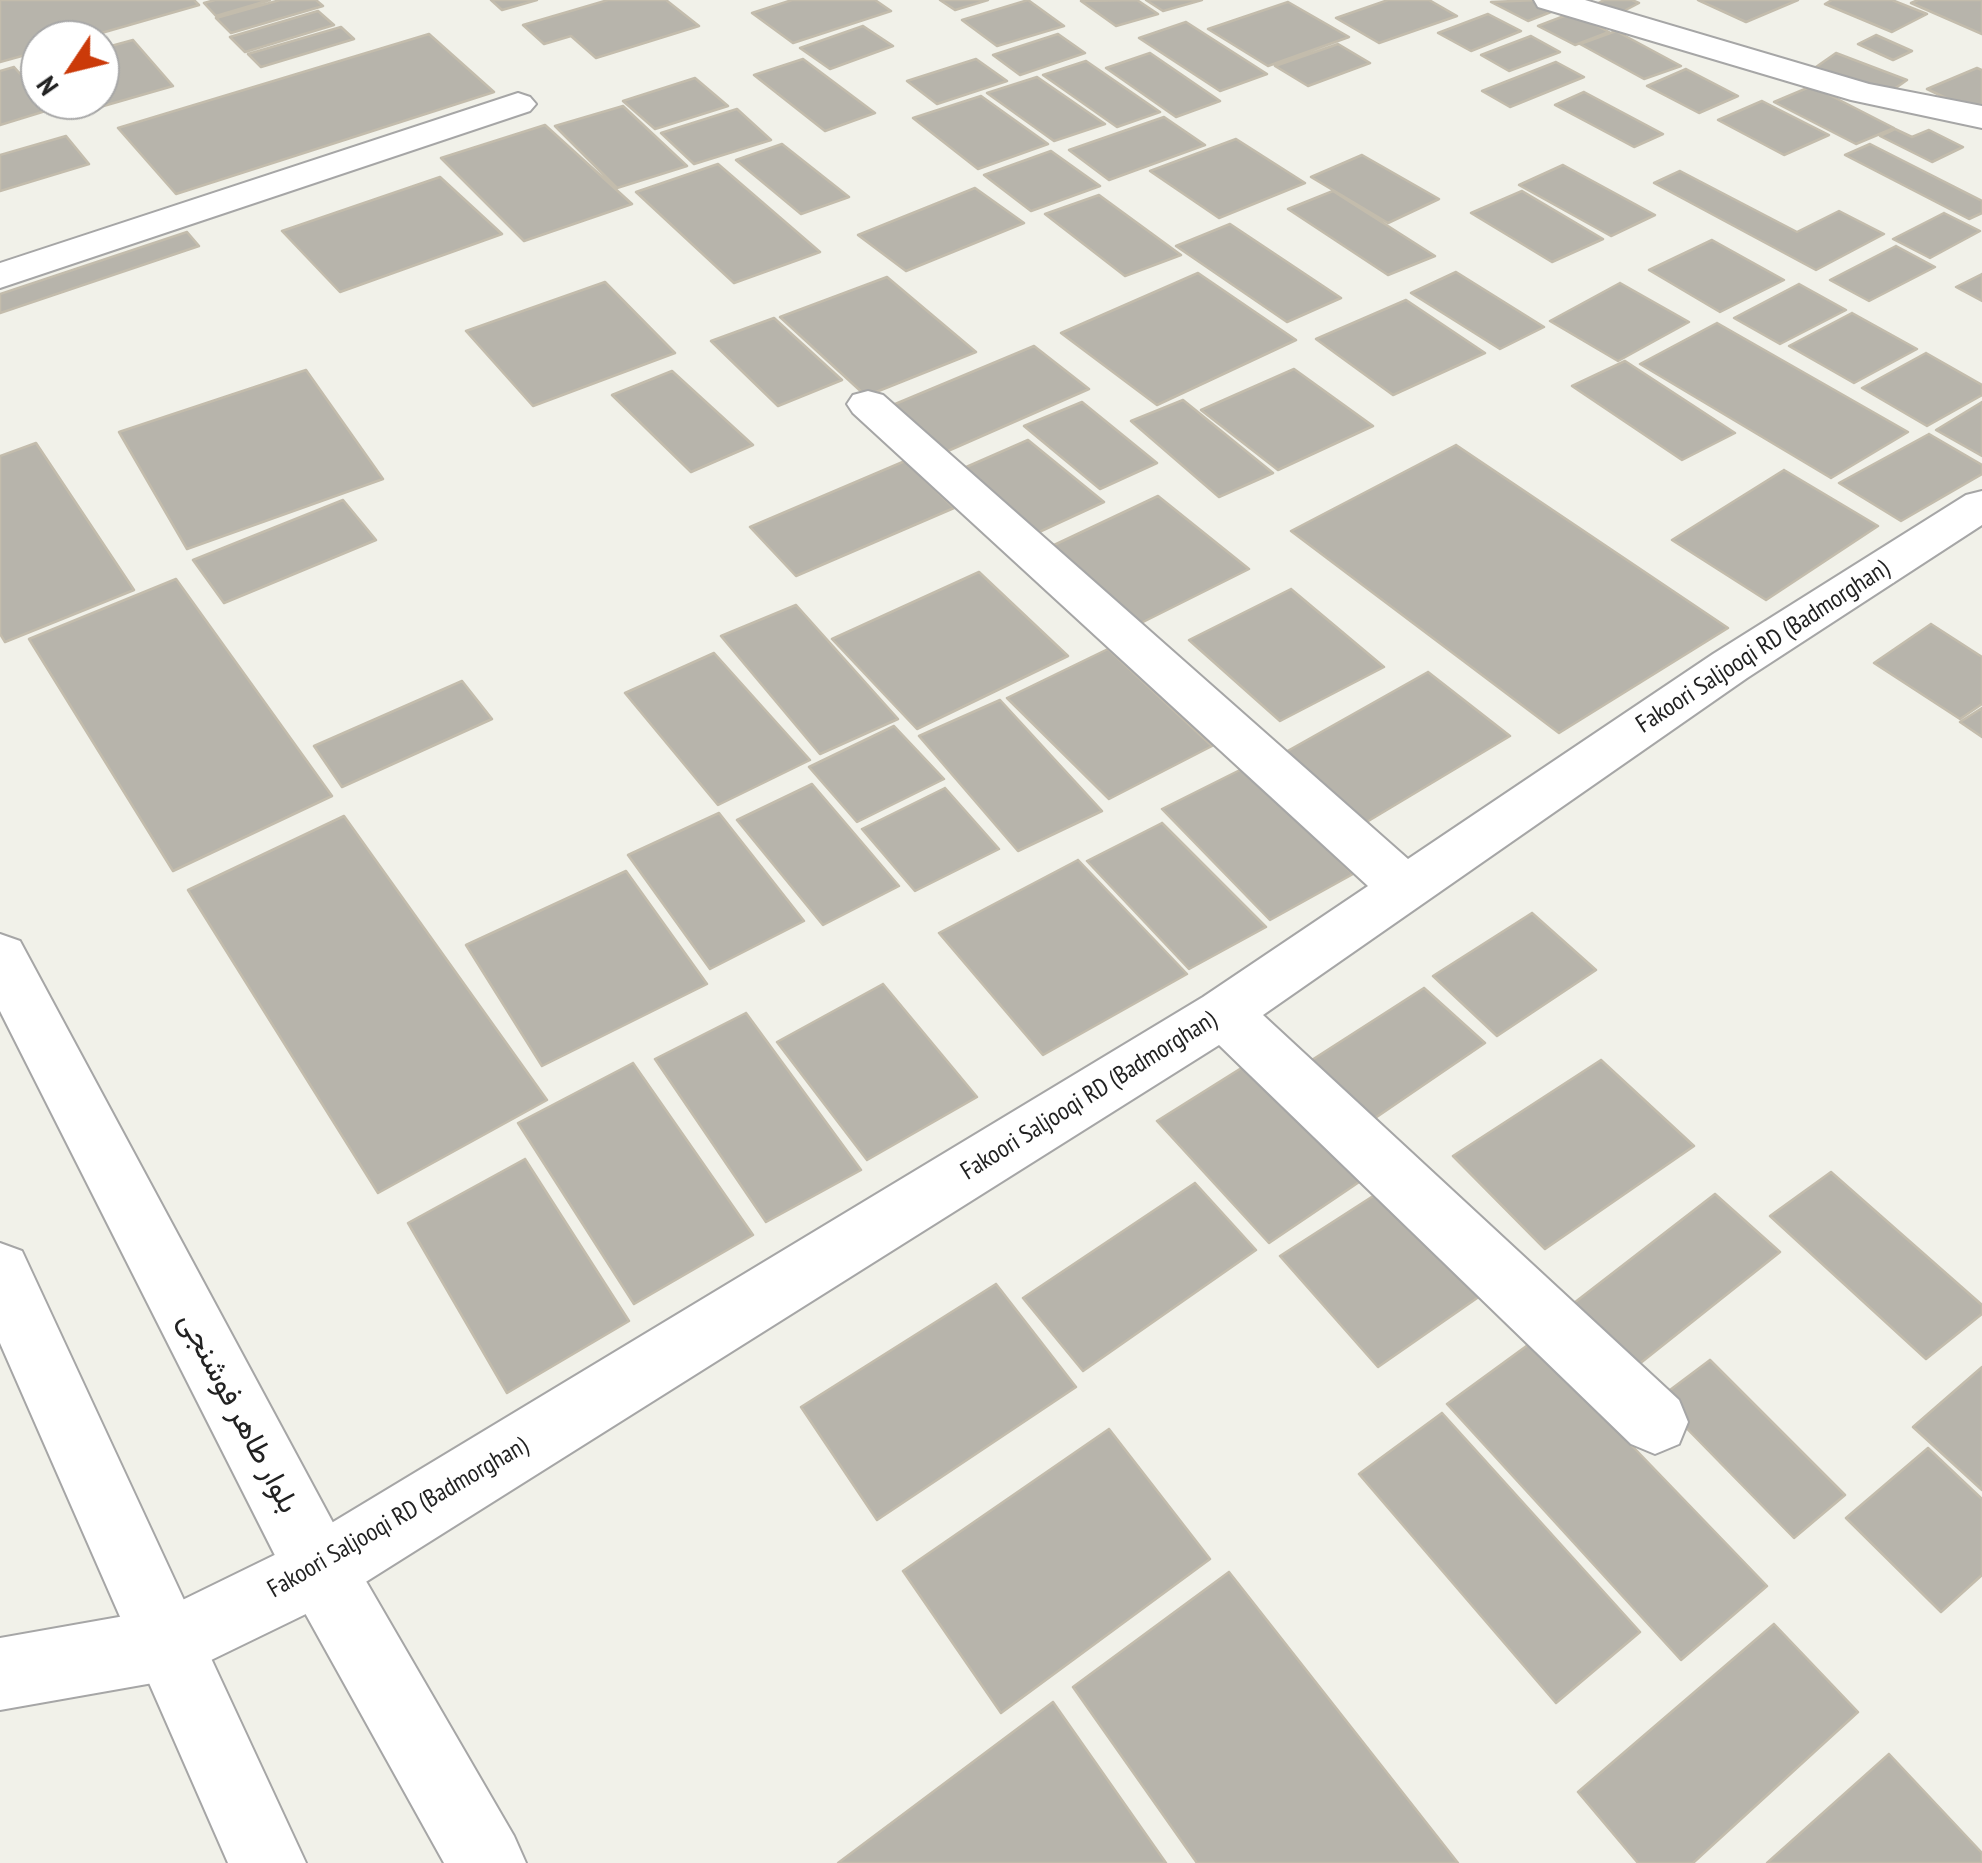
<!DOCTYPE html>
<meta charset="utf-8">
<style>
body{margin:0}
#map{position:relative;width:1982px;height:1863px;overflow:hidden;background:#f1f1e9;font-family:"PT Sans Narrow",sans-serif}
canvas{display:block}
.north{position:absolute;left:20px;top:20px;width:100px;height:100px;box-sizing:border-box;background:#fff;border:2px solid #a7a7a7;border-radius:50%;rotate:235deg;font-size:28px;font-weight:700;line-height:40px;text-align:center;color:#222}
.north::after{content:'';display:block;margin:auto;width:35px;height:45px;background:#cb3a09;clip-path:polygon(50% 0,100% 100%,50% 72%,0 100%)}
</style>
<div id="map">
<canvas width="1982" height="1863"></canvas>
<div class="north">N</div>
</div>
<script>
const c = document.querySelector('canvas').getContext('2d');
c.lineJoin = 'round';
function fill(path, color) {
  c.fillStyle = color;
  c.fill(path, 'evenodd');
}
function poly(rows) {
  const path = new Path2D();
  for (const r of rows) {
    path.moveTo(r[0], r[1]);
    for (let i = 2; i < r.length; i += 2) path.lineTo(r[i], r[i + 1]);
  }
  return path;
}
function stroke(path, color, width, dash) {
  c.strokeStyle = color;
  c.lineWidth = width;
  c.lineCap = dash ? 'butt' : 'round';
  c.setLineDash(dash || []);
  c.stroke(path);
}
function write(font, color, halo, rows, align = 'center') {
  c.font = font + ' "PT Sans Narrow",Vazirmatn,sans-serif';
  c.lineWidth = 8;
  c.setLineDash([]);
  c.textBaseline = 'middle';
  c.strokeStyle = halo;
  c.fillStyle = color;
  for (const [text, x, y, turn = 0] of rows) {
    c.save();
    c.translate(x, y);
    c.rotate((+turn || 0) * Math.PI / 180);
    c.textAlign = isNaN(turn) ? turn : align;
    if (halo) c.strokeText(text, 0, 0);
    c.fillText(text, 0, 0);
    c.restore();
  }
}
const building = poly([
 [0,0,194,0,199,5,77,40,40,40,40,51,0,62,0,0],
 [215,0,270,0,216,16,204,3,215,0],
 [280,0,316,0,323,6,231,33,216,18,280,0],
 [491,0,537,0,502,10,491,0],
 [608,0,666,0,699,26,596,58,571,36,544,44,523,25,608,0],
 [792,0,875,0,891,11,793,43,752,13,792,0],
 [940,0,988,0,955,10,940,0],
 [1028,0,1064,26,997,46,962,20,1028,0],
 [1137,0,1158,14,1116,26,1081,1,1137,0],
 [1146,0,1202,0,1163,11,1146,0],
 [1388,0,1429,0,1457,16,1379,43,1336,18,1388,0],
 [1537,0,1556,10,1528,21,1491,2,1537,0],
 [1604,0,1632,0,1639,3,1618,14,1595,5,1604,0],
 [1698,0,1798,0,1746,22,1698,0],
 [1832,0,1892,0,1927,14,1892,32,1825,4,1832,0],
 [1918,0,1982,0,1982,34,1911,3,1918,0],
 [1288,2,1349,37,1268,66,1208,29,1288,2],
 [318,11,334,25,245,52,230,37,318,11],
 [1572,13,1609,32,1575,45,1538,26,1572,13],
 [1488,14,1521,31,1471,51,1438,33,1488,14],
 [1186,22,1267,74,1220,91,1139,38,1186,22],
 [863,26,893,46,830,69,800,48,863,26],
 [341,27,354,39,261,67,248,54,341,27],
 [1616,31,1681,66,1644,79,1580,44,1616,31],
 [429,34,494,92,176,194,118,128,429,34],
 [1058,34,1085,53,1020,75,993,55,1058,34],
 [1876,35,1912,51,1893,60,1858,44,1876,35],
 [1531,36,1560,52,1509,71,1481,55,1531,36],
 [133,40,173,86,93,109,86,100,100,100,100,49,133,40],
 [1338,44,1370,63,1308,86,1275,66,1338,44],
 [1150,53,1220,101,1176,117,1106,68,1150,53],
 [1836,53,1907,80,1887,94,1816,67,1836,53],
 [803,59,875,113,825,131,754,75,803,59],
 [976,59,1007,81,937,104,907,81,976,59],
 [1086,61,1160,112,1117,127,1043,75,1086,61],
 [1556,62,1584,77,1510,107,1482,91,1556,62],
 [14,67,52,109,0,125,0,71,14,67],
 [1977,68,1982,70,1982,104,1969,109,1927,89,1977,68],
 [1686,69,1738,96,1699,113,1647,86,1686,69],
 [1037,77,1105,124,1054,141,987,93,1037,77],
 [695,78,728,106,655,129,623,101,695,78],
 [1812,86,1894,128,1856,144,1774,102,1812,86],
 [1584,92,1663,134,1634,147,1555,105,1584,92],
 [981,96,1048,144,978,169,913,118,981,96],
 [1762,101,1829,135,1784,155,1718,120,1762,101],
 [623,106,687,166,617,188,555,126,623,106],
 [737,109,771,140,694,164,661,133,737,109],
 [1164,117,1205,145,1109,180,1069,150,1164,117],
 [545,125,632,204,524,241,441,158,545,125],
 [1895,129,1912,137,1929,130,1963,147,1932,162,1880,136,1895,129],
 [66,136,89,164,0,191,0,155,66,136],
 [1236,139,1305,183,1219,218,1150,171,1236,139],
 [782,144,849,197,801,214,736,160,782,144],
 [1870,144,1982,201,1982,213,1969,219,1845,155,1870,144],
 [1051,151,1100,186,1031,211,984,175,1051,151],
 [1362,155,1439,199,1388,223,1311,177,1362,155],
 [718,164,820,252,734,283,636,192,718,164],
 [1563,165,1655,215,1611,236,1519,185,1563,165],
 [1680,171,1797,232,1839,211,1884,234,1816,270,1654,183,1680,171],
 [440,177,502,234,340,292,282,231,440,177],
 [975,188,1024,223,906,271,858,235,975,188],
 [1333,191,1435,256,1388,275,1288,209,1333,191],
 [1522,191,1603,239,1552,262,1471,213,1522,191],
 [1099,195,1181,255,1125,276,1045,214,1099,195],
 [1944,213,1980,231,1930,258,1893,239,1944,213],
 [1230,224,1341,298,1287,322,1176,246,1230,224],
 [187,232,199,246,0,313,0,294,187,232],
 [1712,240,1784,280,1720,312,1649,270,1712,240],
 [1896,246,1935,267,1869,301,1830,280,1896,246],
 [1456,272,1544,327,1500,349,1411,293,1456,272],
 [1198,273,1296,340,1157,405,1061,333,1198,273],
 [1982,274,1982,301,1956,287,1982,274],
 [887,277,976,352,866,396,780,317,887,277],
 [605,282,675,353,533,406,466,331,605,282],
 [1620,283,1689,322,1618,361,1550,321,1620,283],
 [1799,284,1846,310,1780,344,1734,318,1799,284],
 [1406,300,1485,353,1393,395,1316,339,1406,300],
 [1852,313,1917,349,1854,383,1789,346,1852,313],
 [774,318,842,380,778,406,711,341,774,318],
 [1717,323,1908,432,1831,478,1640,364,1717,323],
 [1034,346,1089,389,941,454,888,407,1034,346],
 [1926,353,1982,385,1982,395,1927,426,1862,388,1926,353],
 [1625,361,1735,433,1682,460,1572,386,1625,361],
 [1294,369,1373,426,1278,470,1201,410,1294,369],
 [306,370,383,479,187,549,119,432,306,370],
 [672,371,753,445,691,472,612,395,672,371],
 [1183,400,1273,473,1219,497,1131,421,1183,400],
 [1082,402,1157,463,1100,489,1024,426,1082,402],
 [1982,402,1982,456,1936,430,1982,402],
 [1929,434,1982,465,1982,474,1901,521,1839,483,1929,434],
 [1028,440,1104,502,1037,533,964,468,1028,440],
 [36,443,134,590,5,642,0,634,0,456,36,443],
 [1456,445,1728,628,1559,733,1291,531,1456,445],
 [905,461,954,508,796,576,750,527,905,461],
 [1784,470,1878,526,1766,600,1672,540,1784,470],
 [1158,496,1249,569,1141,623,1052,546,1158,496],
 [343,500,376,540,224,603,193,560,343,500],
 [979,572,1068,656,917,729,832,639,979,572],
 [176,579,332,796,173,871,29,639,176,579],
 [1291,589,1384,667,1280,721,1189,640,1291,589],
 [796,605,898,719,820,754,721,636,796,605],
 [1931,624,1982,657,1982,704,1960,719,1874,663,1931,624],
 [1108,649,1212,746,1109,799,1007,698,1108,649],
 [714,653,810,760,718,805,625,693,714,653],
 [1428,672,1510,736,1365,823,1284,753,1428,672],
 [462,681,492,719,342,787,314,746,462,681],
 [1000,700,1102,811,1018,851,919,736,1000,700],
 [1982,708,1982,737,1960,722,1982,708],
 [894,726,944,779,857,822,809,767,894,726],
 [1244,768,1353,874,1270,920,1162,809,1244,768],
 [812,784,899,886,823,925,737,820,812,784],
 [945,788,999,849,915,891,862,829,945,788],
 [719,813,804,921,710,969,628,855,719,813],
 [344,816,547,1100,378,1193,188,890,344,816],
 [1162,823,1266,927,1189,969,1087,861,1162,823],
 [1078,860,1187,974,1043,1055,939,933,1078,860],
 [626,871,707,984,542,1066,466,945,626,871],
 [1532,913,1596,970,1497,1036,1433,976,1532,913],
 [883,984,977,1097,867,1160,777,1042,883,984],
 [1424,988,1485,1043,1362,1127,1301,1067,1424,988],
 [746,1013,861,1170,766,1222,655,1059,746,1013],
 [1601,1060,1694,1146,1545,1249,1453,1156,1601,1060],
 [1251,1062,1365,1178,1269,1243,1157,1121,1251,1062],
 [633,1063,753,1235,634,1304,518,1123,633,1063],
 [525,1159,629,1321,507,1393,408,1223,525,1159],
 [1831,1172,1982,1305,1982,1314,1926,1359,1770,1216,1831,1172],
 [1195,1183,1256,1250,1083,1371,1023,1298,1195,1183],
 [1381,1191,1480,1296,1378,1367,1280,1256,1381,1191],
 [1715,1194,1780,1252,1638,1365,1574,1303,1715,1194],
 [996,1284,1076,1387,877,1520,801,1407,996,1284],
 [1532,1342,1767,1586,1681,1660,1447,1404,1532,1342],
 [1710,1360,1845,1495,1794,1538,1658,1399,1710,1360],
 [1982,1367,1982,1490,1913,1427,1982,1367],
 [1442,1413,1640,1632,1556,1703,1359,1474,1442,1413],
 [1109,1429,1210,1559,1001,1713,903,1571,1109,1429],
 [1928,1448,1982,1499,1982,1575,1941,1612,1846,1518,1928,1448],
 [1229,1572,1458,1863,1197,1863,1073,1687,1229,1572],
 [1774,1624,1858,1712,1693,1863,1638,1863,1578,1792,1774,1624],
 [1053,1702,1166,1863,838,1863,1053,1702],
 [1889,1754,1982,1853,1982,1863,1767,1863,1889,1754]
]);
fill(building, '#b7b4ab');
stroke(building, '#c3bcac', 2.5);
const minor = poly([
 [1534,0,1585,0,1869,84,1982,106,1982,128,1851,100,1538,7,1534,0],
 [518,93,530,97,536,104,530,111,0,288,0,263,518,93],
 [868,391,883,395,1408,859,1713,654,1966,495,1982,491,1982,525,1747,678,1263,1015,1679,1400,1688,1422,1679,1444,1655,1454,1631,1444,1219,1045,345,1595,170,1680,0,1710,0,1638,164,1609,295,1545,1203,997,1368,886,853,413,847,404,853,395,868,391]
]);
const tertiary = poly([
 [0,934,20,941,345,1545,514,1836,526,1863,444,1863,295,1595,0,1011,0,934],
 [0,1243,22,1251,306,1863,228,1863,0,1343,0,1243]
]);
stroke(minor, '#a6a6a6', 4);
stroke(tertiary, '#a6a6a6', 4);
fill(minor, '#fff');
fill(tertiary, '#fff');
write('25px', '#222', '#fff', [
 ["Fakoori Saljooqi RD (Badmorghan)",1763,647,-33],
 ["Fakoori Saljooqi RD (Badmorghan)",1089,1096,-32],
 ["Fakoori Saljooqi RD (Badmorghan)",398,1518,-30]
]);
write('30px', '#222', '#fff', [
 ["بلوار طاهر فوشنجی",238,1413,62]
]);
</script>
